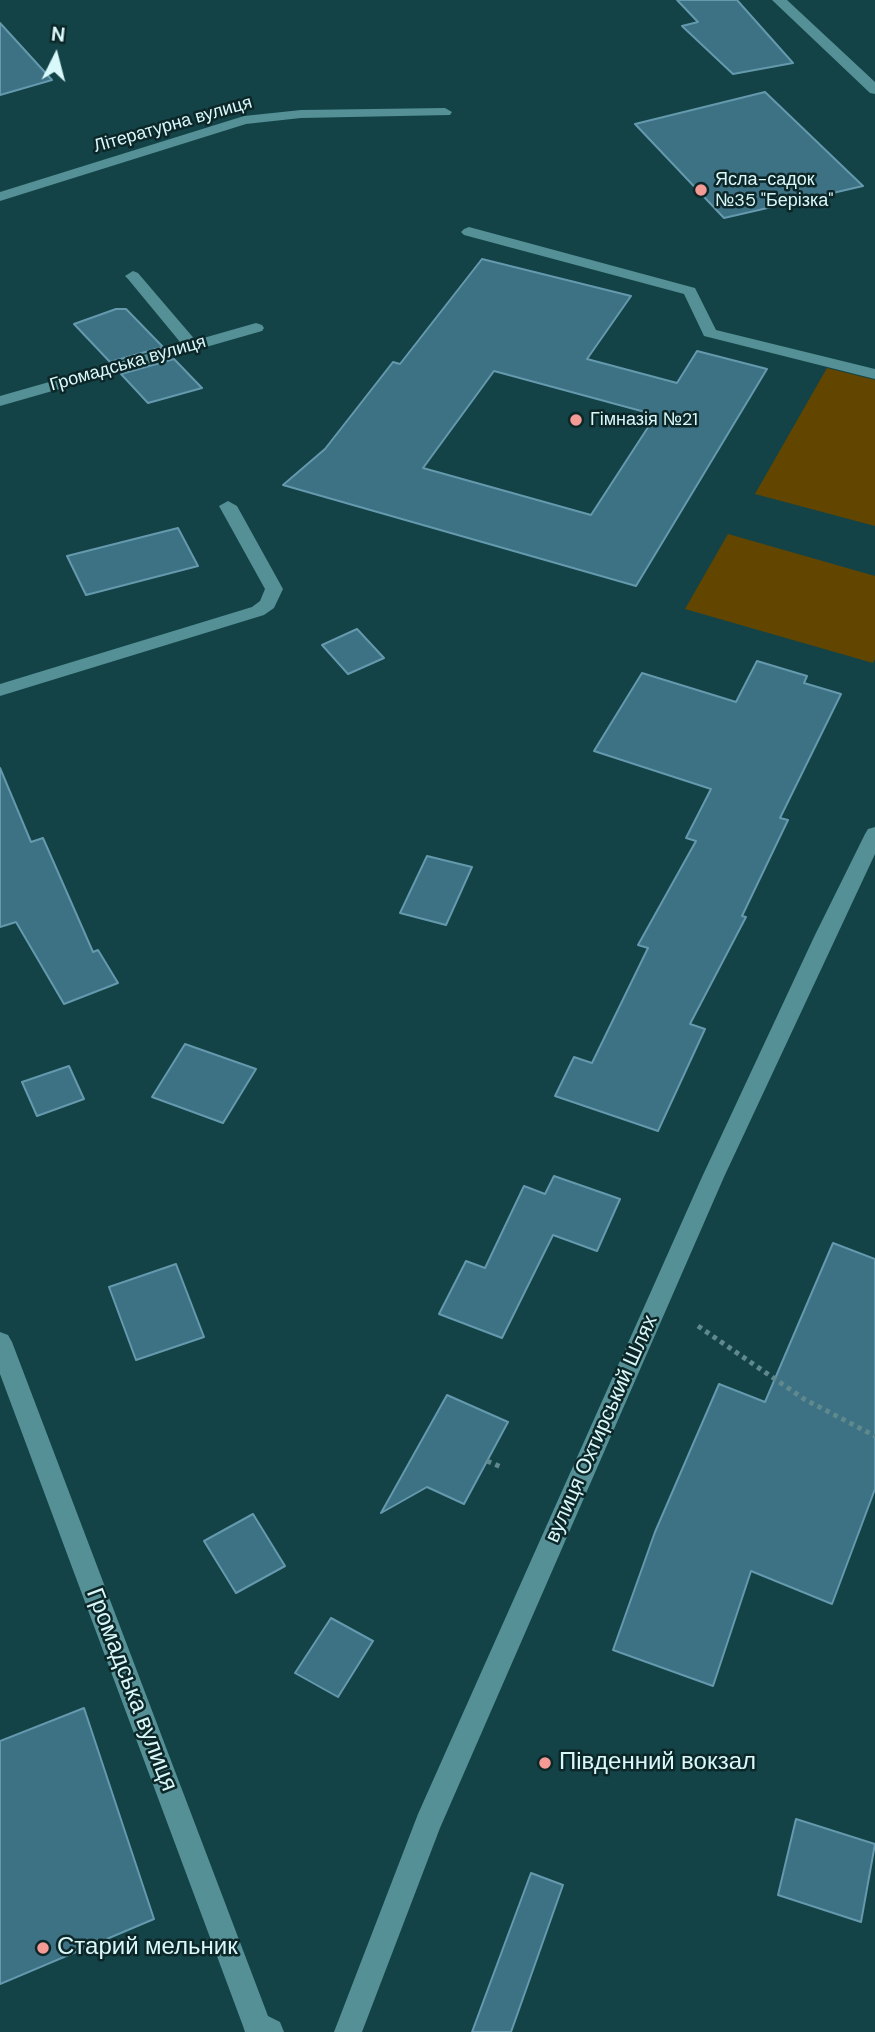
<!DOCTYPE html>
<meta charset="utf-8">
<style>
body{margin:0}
#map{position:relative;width:875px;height:2032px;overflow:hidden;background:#134347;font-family:"DM Sans",sans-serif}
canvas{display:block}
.north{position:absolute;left:21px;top:21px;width:70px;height:70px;-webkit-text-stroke:5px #0d2729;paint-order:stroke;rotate:6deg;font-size:19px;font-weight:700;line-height:28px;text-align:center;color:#d9f8fa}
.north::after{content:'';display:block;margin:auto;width:24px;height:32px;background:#d9f8fa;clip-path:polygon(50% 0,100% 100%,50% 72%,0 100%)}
</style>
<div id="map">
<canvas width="875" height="2032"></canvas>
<div class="north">N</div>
</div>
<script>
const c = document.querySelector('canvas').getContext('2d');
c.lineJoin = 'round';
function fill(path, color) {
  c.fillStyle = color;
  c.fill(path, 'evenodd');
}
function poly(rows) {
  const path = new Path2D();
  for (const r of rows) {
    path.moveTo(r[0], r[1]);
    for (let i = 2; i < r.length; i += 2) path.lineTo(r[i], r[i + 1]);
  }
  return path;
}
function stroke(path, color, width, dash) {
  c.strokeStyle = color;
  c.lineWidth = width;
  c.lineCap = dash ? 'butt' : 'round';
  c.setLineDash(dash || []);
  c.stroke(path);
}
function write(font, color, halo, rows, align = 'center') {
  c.font = font + ' "DM Sans",sans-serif';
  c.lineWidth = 5;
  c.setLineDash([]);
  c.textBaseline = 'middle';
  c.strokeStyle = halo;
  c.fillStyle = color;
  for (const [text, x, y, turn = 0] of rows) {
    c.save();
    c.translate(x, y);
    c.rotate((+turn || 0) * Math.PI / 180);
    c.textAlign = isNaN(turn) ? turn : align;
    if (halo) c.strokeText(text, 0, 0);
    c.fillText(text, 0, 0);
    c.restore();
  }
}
fill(poly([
 [827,368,875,380,875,526,755,494],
 [728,534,875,576,875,659,873,663,685,609]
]), '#624600');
const building = poly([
 [677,0,737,0,793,63,733,74,682,26,698,22,677,0],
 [0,23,52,80,0,95,0,23],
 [765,92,863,186,724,218,635,124,765,92],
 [482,259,631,296,587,359,677,383,697,351,767,369,636,586,283,485,325,449,393,362,400,364,482,259],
 [494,371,656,415,591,515,423,468,494,371],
 [116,309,126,309,163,347,110,362,74,324,116,309],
 [174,359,202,388,148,403,121,374,174,359],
 [178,528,198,566,86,595,67,556,178,528],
 [357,629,384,658,348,674,322,645,357,629],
 [757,661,807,676,804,683,841,694,780,818,788,820,742,916,746,917,690,1024,705,1029,658,1131,555,1096,574,1057,592,1063,648,948,638,945,696,841,686,838,711,789,594,751,642,673,736,702,757,661],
 [0,768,31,842,43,838,93,952,98,950,118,983,64,1004,16,922,0,927,0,768],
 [427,856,472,867,446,925,400,913,427,856],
 [185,1044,256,1069,223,1123,152,1097,185,1044],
 [69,1066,84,1099,37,1116,22,1082,69,1066],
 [554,1176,620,1199,597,1251,553,1235,502,1338,439,1314,466,1261,485,1268,524,1186,545,1194,554,1176],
 [833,1243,875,1259,875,1489,832,1604,751,1571,713,1686,613,1650,655,1532,719,1384,765,1402,833,1243],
 [176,1264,204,1337,136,1360,109,1287,176,1264],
 [447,1395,508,1422,464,1504,427,1487,381,1513,447,1395],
 [253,1514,285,1566,236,1593,204,1541,253,1514],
 [331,1618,373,1641,338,1697,295,1673,331,1618],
 [84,1708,154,1919,0,1984,0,1741,84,1708],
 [796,1819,875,1844,861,1922,778,1895,796,1819],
 [531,1873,563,1885,511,2032,472,2032,531,1873]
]);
fill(building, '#3d7184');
stroke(building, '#6599ad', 2);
stroke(poly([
 [698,1326,804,1399,875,1436],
 [487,1461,501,1467]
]), '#5f898c', 5, [4.5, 4.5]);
fill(poly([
 [469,227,695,288,716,330,875,369,875,379,704,336,684,294,464,235,461,232,464,229,469,227],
 [133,271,138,273,197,342,199,345,197,348,185,348,128,279,125,276,133,271],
 [228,501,237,506,283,589,274,608,264,615,0,696,0,684,252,607,260,601,265,589,219,506,228,501]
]), '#549096');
fill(poly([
 [772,0,787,0,875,82,875,94,870,93,772,0],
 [445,108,452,112,450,115,301,118,246,124,0,201,0,192,244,116,301,110,445,108],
 [256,323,262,325,264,328,262,331,0,406,0,396,256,323],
 [0,1332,8,1335,12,1342,268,2016,280,2022,284,2032,245,2032,243,2026,0,1374,0,1332]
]), '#549096');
fill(poly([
 [875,827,875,854,724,1177,440,1828,362,2032,334,2032,418,1814,702,1177,814,937,865,834,868,829,875,827]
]), '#549096');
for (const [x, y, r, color] of [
 [701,190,7,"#f59b96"],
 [576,420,7,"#f59b96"],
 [545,1763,7,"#f59b96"],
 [43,1948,7,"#f59b96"]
]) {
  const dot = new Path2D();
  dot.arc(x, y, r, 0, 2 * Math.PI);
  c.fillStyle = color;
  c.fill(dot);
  stroke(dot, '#0d2729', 2.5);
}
write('18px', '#d9f8fa', '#0d2729', [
 ["Літературна вулиця",173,125,-16],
 ["Громадська вулиця",128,364,-16]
]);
write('18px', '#d9f8fa', '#0d2729', [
 ["Ясла-садок",715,180],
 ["№35 \"Берізка\"",715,201],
 ["Гімназія №21",590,420]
], 'left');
write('21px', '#d9f8fa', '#0d2729', [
 ["вулиця Охтирський Шлях",602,1429,-66]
]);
write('24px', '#d9f8fa', '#0d2729', [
 ["Громадська вулиця",131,1690,69]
]);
write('24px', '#d9f8fa', '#0d2729', [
 ["Південний вокзал",559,1763],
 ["Старий мельник",57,1948]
], 'left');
</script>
